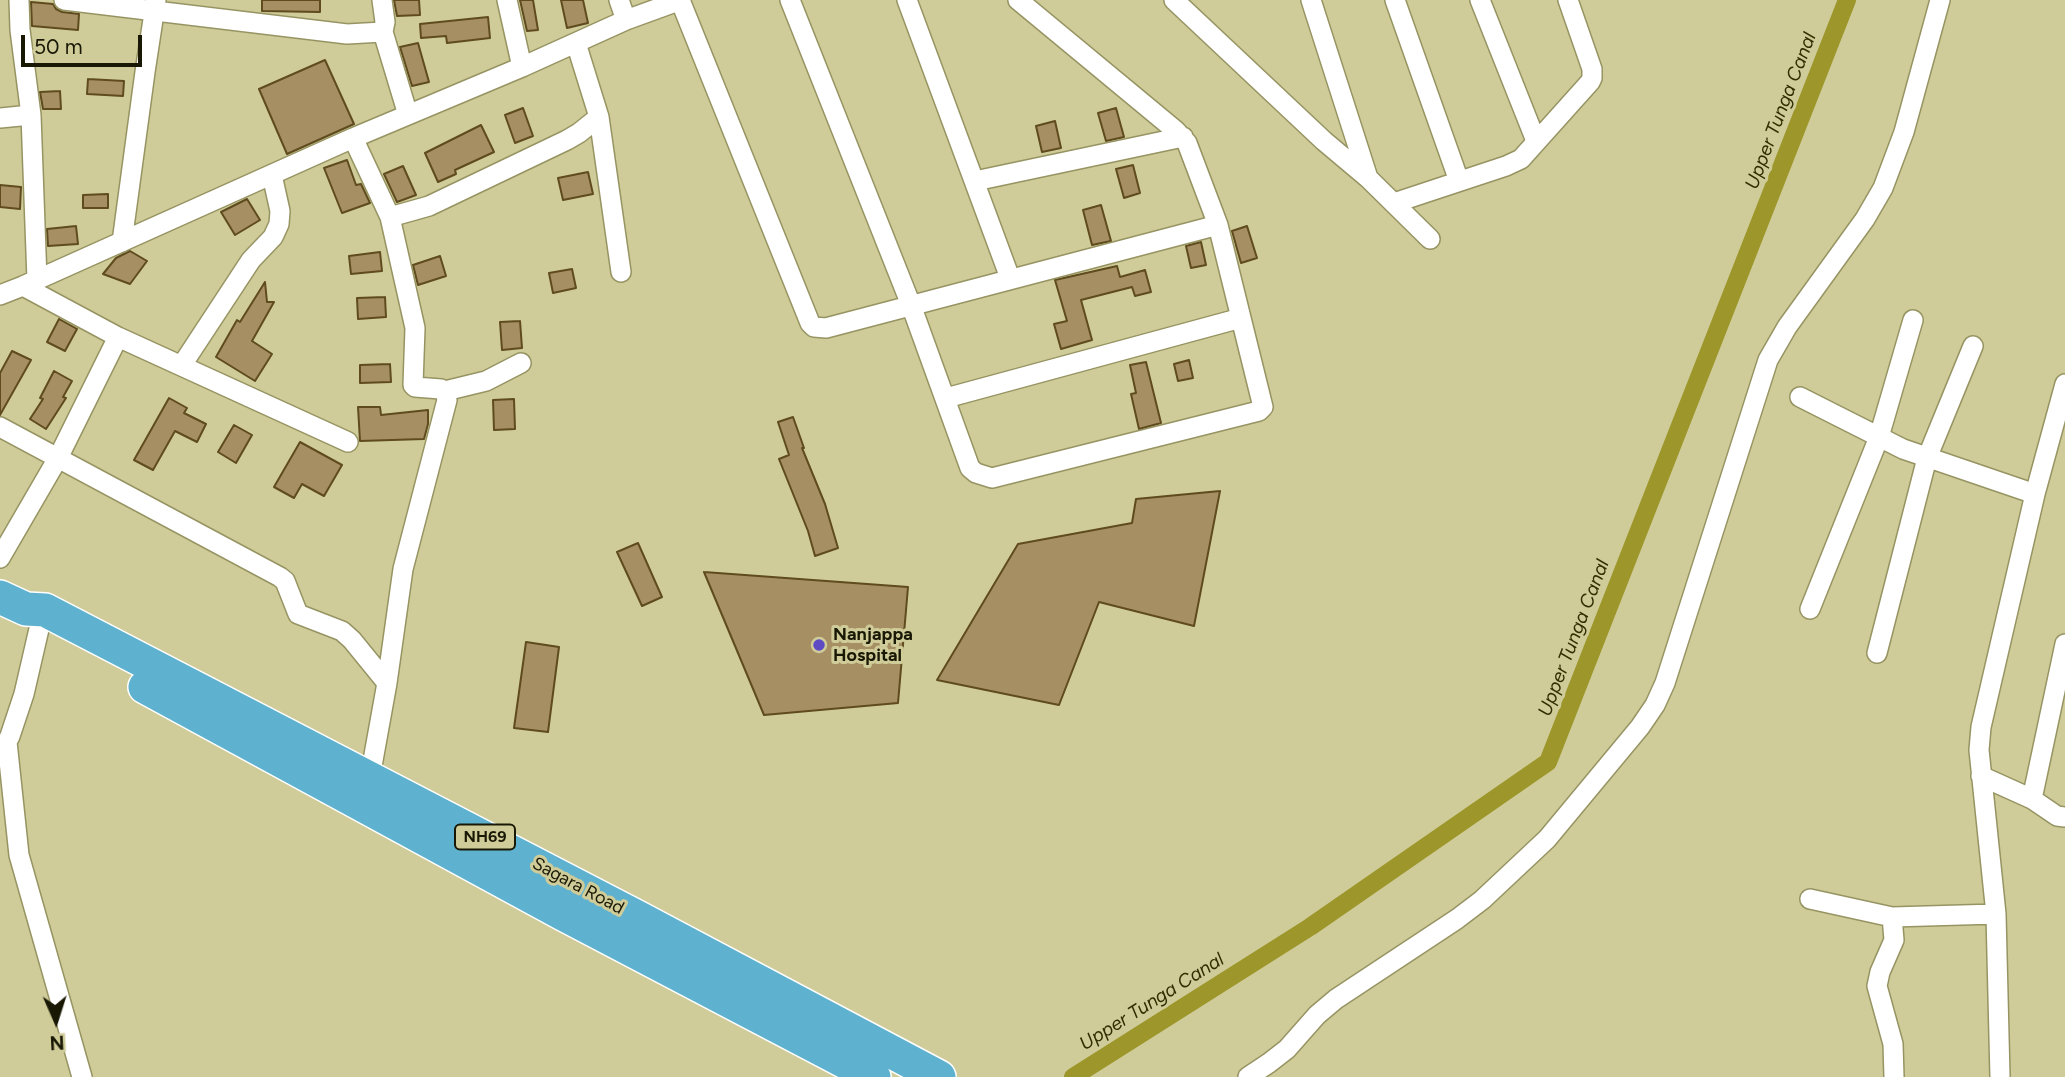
<!DOCTYPE html>
<style>
body{margin:0}
#map{position:relative;width:2065px;height:1077px;overflow:hidden;background:#cfcc99;font-family:Figtree,sans-serif}
canvas{display:block}
.north{position:absolute;left:21px;top:986px;width:70px;height:70px;-webkit-text-stroke:5px #cfcc99;paint-order:stroke;rotate:177deg;font-size:19px;font-weight:700;line-height:28px;text-align:center;color:#191805}
.north::after{content:'';display:block;margin:auto;width:24px;height:32px;background:#191805;clip-path:polygon(50% 0,100% 100%,50% 72%,0 100%)}
.scale{position:absolute;left:21px;top:35px;width:121px;height:32px;box-sizing:border-box;border:4px solid #191805;border-top:0;padding-left:9px;font-size:21px;line-height:24px;white-space:nowrap;color:#191805;-webkit-text-stroke:5px #cfcc99;paint-order:stroke}
</style>
<div id="map">
<canvas width="2065" height="1077"></canvas>
<div class="north">N</div>
<div class="scale">50 m</div>
</div>
<script>
const c = document.querySelector('canvas').getContext('2d');
c.lineJoin = 'round';
function poly(rows) {
  const path = new Path2D();
  for (const r of rows) {
    path.moveTo(r[0], r[1]);
    for (let i = 2; i < r.length; i += 2) path.lineTo(r[i], r[i + 1]);
  }
  return path;
}
function stroke(path, color, width, dash) {
  c.strokeStyle = color;
  c.lineWidth = width;
  c.lineCap = dash ? 'butt' : 'round';
  c.setLineDash(dash || []);
  c.stroke(path);
}
function fill(path, color) {
  c.fillStyle = color;
  c.fill(path, 'evenodd');
}
function write(font, color, halo, rows, align = 'center') {
  c.font = font + ' Figtree,sans-serif';
  c.lineWidth = 6;
  c.setLineDash([]);
  c.textBaseline = 'middle';
  c.strokeStyle = halo;
  c.fillStyle = color;
  for (const [text, x, y, turn = 0] of rows) {
    c.save();
    c.translate(x, y);
    c.rotate((+turn || 0) * Math.PI / 180);
    c.textAlign = isNaN(turn) ? turn : align;
    if (halo) c.strokeText(text, 0, 0);
    c.fillText(text, 0, 0);
    c.restore();
  }
}
stroke(poly([
 [1073,1077,1310,927,1548,762,1847,0]
]), '#9d962a', 18);
const building = poly([
 [262,0,320,0,320,12,262,11,262,0],
 [394,0,419,0,420,15,397,16,394,0],
 [520,0,533,0,538,30,527,31,520,0],
 [561,0,583,0,588,23,567,28,561,0],
 [31,2,53,4,56,9,62,12,79,14,78,30,32,26,31,2],
 [488,17,490,38,447,43,446,36,421,38,420,24,488,17],
 [418,43,429,82,412,86,400,47,418,43],
 [325,60,354,124,287,154,259,89,325,60],
 [88,79,124,81,123,96,87,94,88,79],
 [60,91,61,109,43,109,40,92,60,91],
 [523,108,533,136,515,143,505,115,523,108],
 [1116,108,1124,137,1106,141,1098,113,1116,108],
 [1055,121,1061,148,1042,152,1036,126,1055,121],
 [481,125,494,152,455,170,456,174,438,182,425,153,481,125],
 [347,160,356,185,361,184,370,203,342,213,324,168,347,160],
 [1133,165,1140,193,1124,198,1116,169,1133,165],
 [403,166,416,195,397,202,384,174,403,166],
 [588,172,593,194,563,200,558,178,588,172],
 [0,185,21,187,20,209,0,207,0,185],
 [108,194,108,208,83,208,83,195,108,194],
 [247,199,260,220,235,235,221,212,247,199],
 [1101,205,1111,241,1092,245,1083,210,1101,205],
 [76,226,78,244,48,246,47,229,76,226],
 [1247,226,1257,258,1241,263,1232,231,1247,226],
 [1201,242,1206,265,1191,268,1186,246,1201,242],
 [130,251,147,261,130,284,103,274,116,258,130,251],
 [380,252,382,271,351,274,349,256,380,252],
 [440,256,446,276,418,285,413,265,440,256],
 [1117,266,1120,277,1145,270,1151,292,1135,296,1132,287,1081,300,1092,340,1061,349,1054,324,1067,321,1055,280,1117,266],
 [572,269,576,288,553,293,549,273,572,269],
 [265,282,267,302,274,302,252,341,272,354,255,381,216,357,237,320,240,322,265,282],
 [385,297,386,317,358,319,357,298,385,297],
 [59,319,77,329,65,351,47,342,59,319],
 [520,321,522,348,502,350,500,322,520,321],
 [12,351,31,360,0,415,0,373,12,351],
 [1189,360,1193,378,1178,381,1174,364,1189,360],
 [1146,362,1161,423,1139,429,1131,394,1136,393,1130,365,1146,362],
 [390,364,391,382,360,383,360,365,390,364],
 [54,371,72,381,63,397,66,398,46,429,30,419,43,399,40,398,54,371],
 [169,398,187,408,184,413,206,424,197,442,175,431,153,470,134,460,169,398],
 [514,399,515,429,494,430,493,400,514,399],
 [358,407,380,407,381,415,428,410,428,424,424,439,360,441,358,407],
 [793,417,804,448,802,448,825,504,838,548,815,556,808,531,779,459,789,455,778,422,793,417],
 [234,425,252,435,236,463,218,452,234,425],
 [300,442,342,465,324,496,302,484,294,498,274,487,300,442],
 [1220,491,1194,626,1099,602,1059,705,937,680,1018,544,1132,523,1136,499,1220,491],
 [638,543,662,597,642,606,617,552,638,543],
 [704,572,908,587,898,703,764,715,704,572],
 [526,642,559,647,548,732,514,728,526,642]
]);
fill(building, '#a69063');
stroke(building, '#5f4b1e', 2);
const minor = poly([
 [19,0,20,30,31,115,37,280],
 [64,0,347,34,383,32],
 [382,0,385,22,383,32,408,115],
 [507,0,522,67],
 [619,0,626,20],
 [680,0,810,323,814,327,826,328,1218,225],
 [790,0,911,305,970,468,976,473,992,478,1259,411,1263,407,1218,225,1187,143,1175,130,1018,0],
 [907,0,1010,278],
 [1174,0,1324,141,1368,178,1430,239],
 [1311,0,1368,178],
 [1395,0,1459,181],
 [1480,0,1536,141],
 [576,43,599,117,621,272],
 [0,118,31,115],
 [353,138,390,217,415,328,413,385,415,387,441,389,445,391,447,400,403,569,387,683,370,777],
 [975,181,1183,137],
 [1394,203,1506,166,1521,159,1590,82,1592,78,1592,69,1568,0],
 [390,217,429,206,567,140,579,133,599,117],
 [122,242,145,72,156,0],
 [23,286,118,337,348,442],
 [0,295,23,286,353,138,522,67,626,20,681,0],
 [182,365,251,260,273,237,279,224,280,211,272,175],
 [445,391,486,381,521,363],
 [1800,397,1903,449,2035,494],
 [946,398,1241,318],
 [0,427,280,577,285,581,298,614,342,631,352,640,387,683],
 [0,558,58,458,118,337],
 [1810,609,1879,437,1913,320],
 [1877,653,1927,458,1973,346],
 [7,742,19,855,82,1077],
 [0,745,7,742,10,736,24,694,39,629],
 [1981,776,2032,799,2057,816,2065,817],
 [2032,799,2065,644],
 [1810,899,1892,917,1996,914],
 [1892,917,1894,940,1880,972,1877,986,1893,1044,1894,1077],
 [1248,1077,1269,1063,1287,1049,1317,1015,1336,999,1457,919,1482,900,1547,839,1640,727,1655,705,1665,683,1768,360,1787,327,1865,219,1883,188,1904,132,1940,0],
 [2000,1077,1996,914,1979,750,1981,727,2035,494,2065,384]
]);
const trunk = poly([
 [0,597,26,609,45,610,637,917,939,1077],
 [145,687,563,914,874,1077]
]);
stroke(minor, '#979463', 22);
stroke(trunk, '#fff', 36);
stroke(minor, '#fff', 19);
stroke(trunk, '#5eb2cf', 33);
for (const [x, y, r, color] of [
 [819,645,7,"#5e4bc4"]
]) {
  const dot = new Path2D();
  dot.arc(x, y, r, 0, 2 * Math.PI);
  c.fillStyle = color;
  c.fill(dot);
  stroke(dot, '#cfcc99', 2.5);
}
for (const [x, y, w] of [
 [485,837,60]
]) {
  const box = new Path2D();
  box.roundRect(x - w / 2, y - 12.5, w, 25, 5);
  c.fillStyle = '#cfcc99';
  c.fill(box);
  stroke(box, '#191805', 2);
}
write('bold 16px', '#191805', null, [
 ["NH69",485,837]
]);
write('bold 18px', '#191805', '#cfcc99', [
 ["Nanjappa",833,635],
 ["Hospital",833,656]
], 'left');
write('18px', '#191805', '#cfcc99', [
 ["Sagara Road",578,886,28]
]);
write('italic 19px', '#312e01', '#cfcc99', [
 ["Upper Tunga Canal",1781,111,-69],
 ["Upper Tunga Canal",1574,638,-69],
 ["Upper Tunga Canal",1152,1002,-32]
]);
</script>
